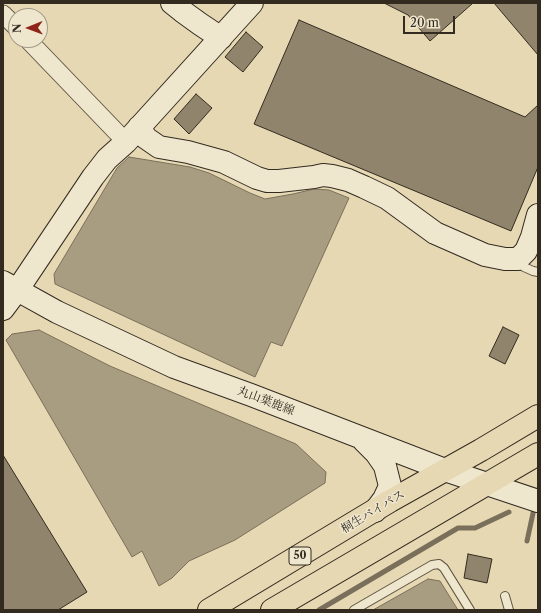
<!DOCTYPE html>
<meta charset="utf-8">
<style>
body{margin:0}
#map{position:relative;width:541px;height:613px;overflow:hidden;background:#e6d8b3;font-family:"Libre Caslon Text",serif}
canvas{display:block}
.frame{position:absolute;inset:0;border:4px solid #332b20;pointer-events:none}
.north{position:absolute;left:8px;top:8px;width:40px;height:40px;box-sizing:border-box;background:#efe6ce;border:1px solid #a49b88;border-radius:50%;rotate:269deg;font-size:11px;font-weight:700;line-height:16px;text-align:center;color:#332b20}
.north::after{content:'';display:block;margin:auto;width:14px;height:18px;background:#8f2418;clip-path:polygon(50% 0,100% 100%,50% 72%,0 100%)}
.scale{position:absolute;left:403px;top:16px;width:52px;height:18px;box-sizing:border-box;border:2px solid #332b20;border-top:0;padding-left:5px;font-size:12px;line-height:14px;white-space:nowrap;color:#332b20;-webkit-text-stroke:3px #efe6ce;paint-order:stroke}
</style>
<div id="map">
<canvas width="541" height="613"></canvas>
<div class="frame"></div>
<div class="north">N</div>
<div class="scale">20 m</div>
</div>
<script>
const c = document.querySelector('canvas').getContext('2d');
c.lineJoin = 'round';
function fill(path, color) {
  c.fillStyle = color;
  c.fill(path, 'evenodd');
}
function poly(rows) {
  const path = new Path2D();
  for (const r of rows) {
    path.moveTo(r[0], r[1]);
    for (let i = 2; i < r.length; i += 2) path.lineTo(r[i], r[i + 1]);
  }
  return path;
}
function stroke(path, color, width, dash) {
  c.strokeStyle = color;
  c.lineWidth = width;
  c.lineCap = dash ? 'butt' : 'round';
  c.setLineDash(dash || []);
  c.stroke(path);
}
function write(font, color, halo, rows, align = 'center') {
  c.font = font + ' "Libre Caslon Text","Noto Serif JP",serif';
  c.lineWidth = 3;
  c.setLineDash([]);
  c.textBaseline = 'middle';
  c.strokeStyle = halo;
  c.fillStyle = color;
  for (const [text, x, y, turn = 0] of rows) {
    c.save();
    c.translate(x, y);
    c.rotate((+turn || 0) * Math.PI / 180);
    c.textAlign = isNaN(turn) ? turn : align;
    if (halo) c.strokeText(text, 0, 0);
    c.fillText(text, 0, 0);
    c.restore();
  }
}
const water = poly([
 [129,157,190,167,209,173,250,193,265,199,293,194,314,189,329,190,349,198,282,346,271,342,255,377,55,284,54,274,117,168,129,157],
 [39,330,110,366,205,406,296,444,326,472,325,483,235,540,189,561,172,578,159,586,142,551,132,557,6,340,12,334,39,330],
 [428,579,440,581,458,610,373,610,428,579]
]);
fill(water, '#a99d81');
stroke(water, '#7a6f5a', 1);
stroke(poly([
 [527,541,535,504],
 [319,610,458,528,475,528,509,512]
]), '#7a6f5a', 5);
const building = poly([
 [384,3,473,3,430,41,408,15,384,3],
 [494,3,538,3,538,55,494,3],
 [299,20,525,117,538,105,538,167,511,231,254,124,299,20],
 [246,32,263,47,243,72,225,57,246,32],
 [196,94,212,108,189,134,174,119,196,94],
 [503,327,519,335,505,364,489,356,503,327],
 [3,455,87,592,58,610,3,610,3,455],
 [468,554,492,559,487,583,464,578,468,554]
]);
fill(building, '#90856c');
stroke(building, '#332b20', 1);
const lane = poly([
 [518,259,524,267,533,271,538,272],
 [505,596,509,610],
 [354,610,432,565,439,564,444,568,470,610]
]);
const street = poly([
 [3,14,16,27],
 [28,40,126,142]
]);
const secondary = poly([
 [172,3,182,11,200,24,221,38],
 [139,127,146,138,159,147,188,152,224,162,257,178,267,181,279,181,314,177,323,175,332,176,348,180,364,187,387,198,435,233,485,255,505,259,518,259,526,251,532,237,538,215],
 [3,282,57,312,174,367,251,395,445,470,538,501],
 [3,309,18,289,93,177,107,159,126,142,252,3],
 [364,441,376,453,385,466,390,486,384,499,375,511]
]);
const highway = poly([
 [209,610,390,501,481,450,538,416],
 [272,610,538,454]
]);
stroke(lane, '#605645', 10);
stroke(street, '#605645', 19);
stroke(secondary, '#332b20', 24);
stroke(highway, '#332b20', 24);
stroke(lane, '#efe6ce', 8);
stroke(street, '#efe6ce', 17);
stroke(secondary, '#efe6ce', 22);
stroke(highway, '#e6d8b3', 22);
for (const [x, y, w] of [
 [300,556,22]
]) {
  const box = new Path2D();
  box.roundRect(x - w / 2, y - 9, w, 18, 3);
  c.fillStyle = '#efe6ce';
  c.fill(box);
  stroke(box, '#332b20', 1);
}
write('bold 11px', '#332b20', null, [
 ["50",300,556]
]);
write('12px', '#332b20', '#efe6ce', [
 ["丸山葉鹿線",266,401,21],
 ["桐生バイパス",373,512,-31]
]);
</script>
